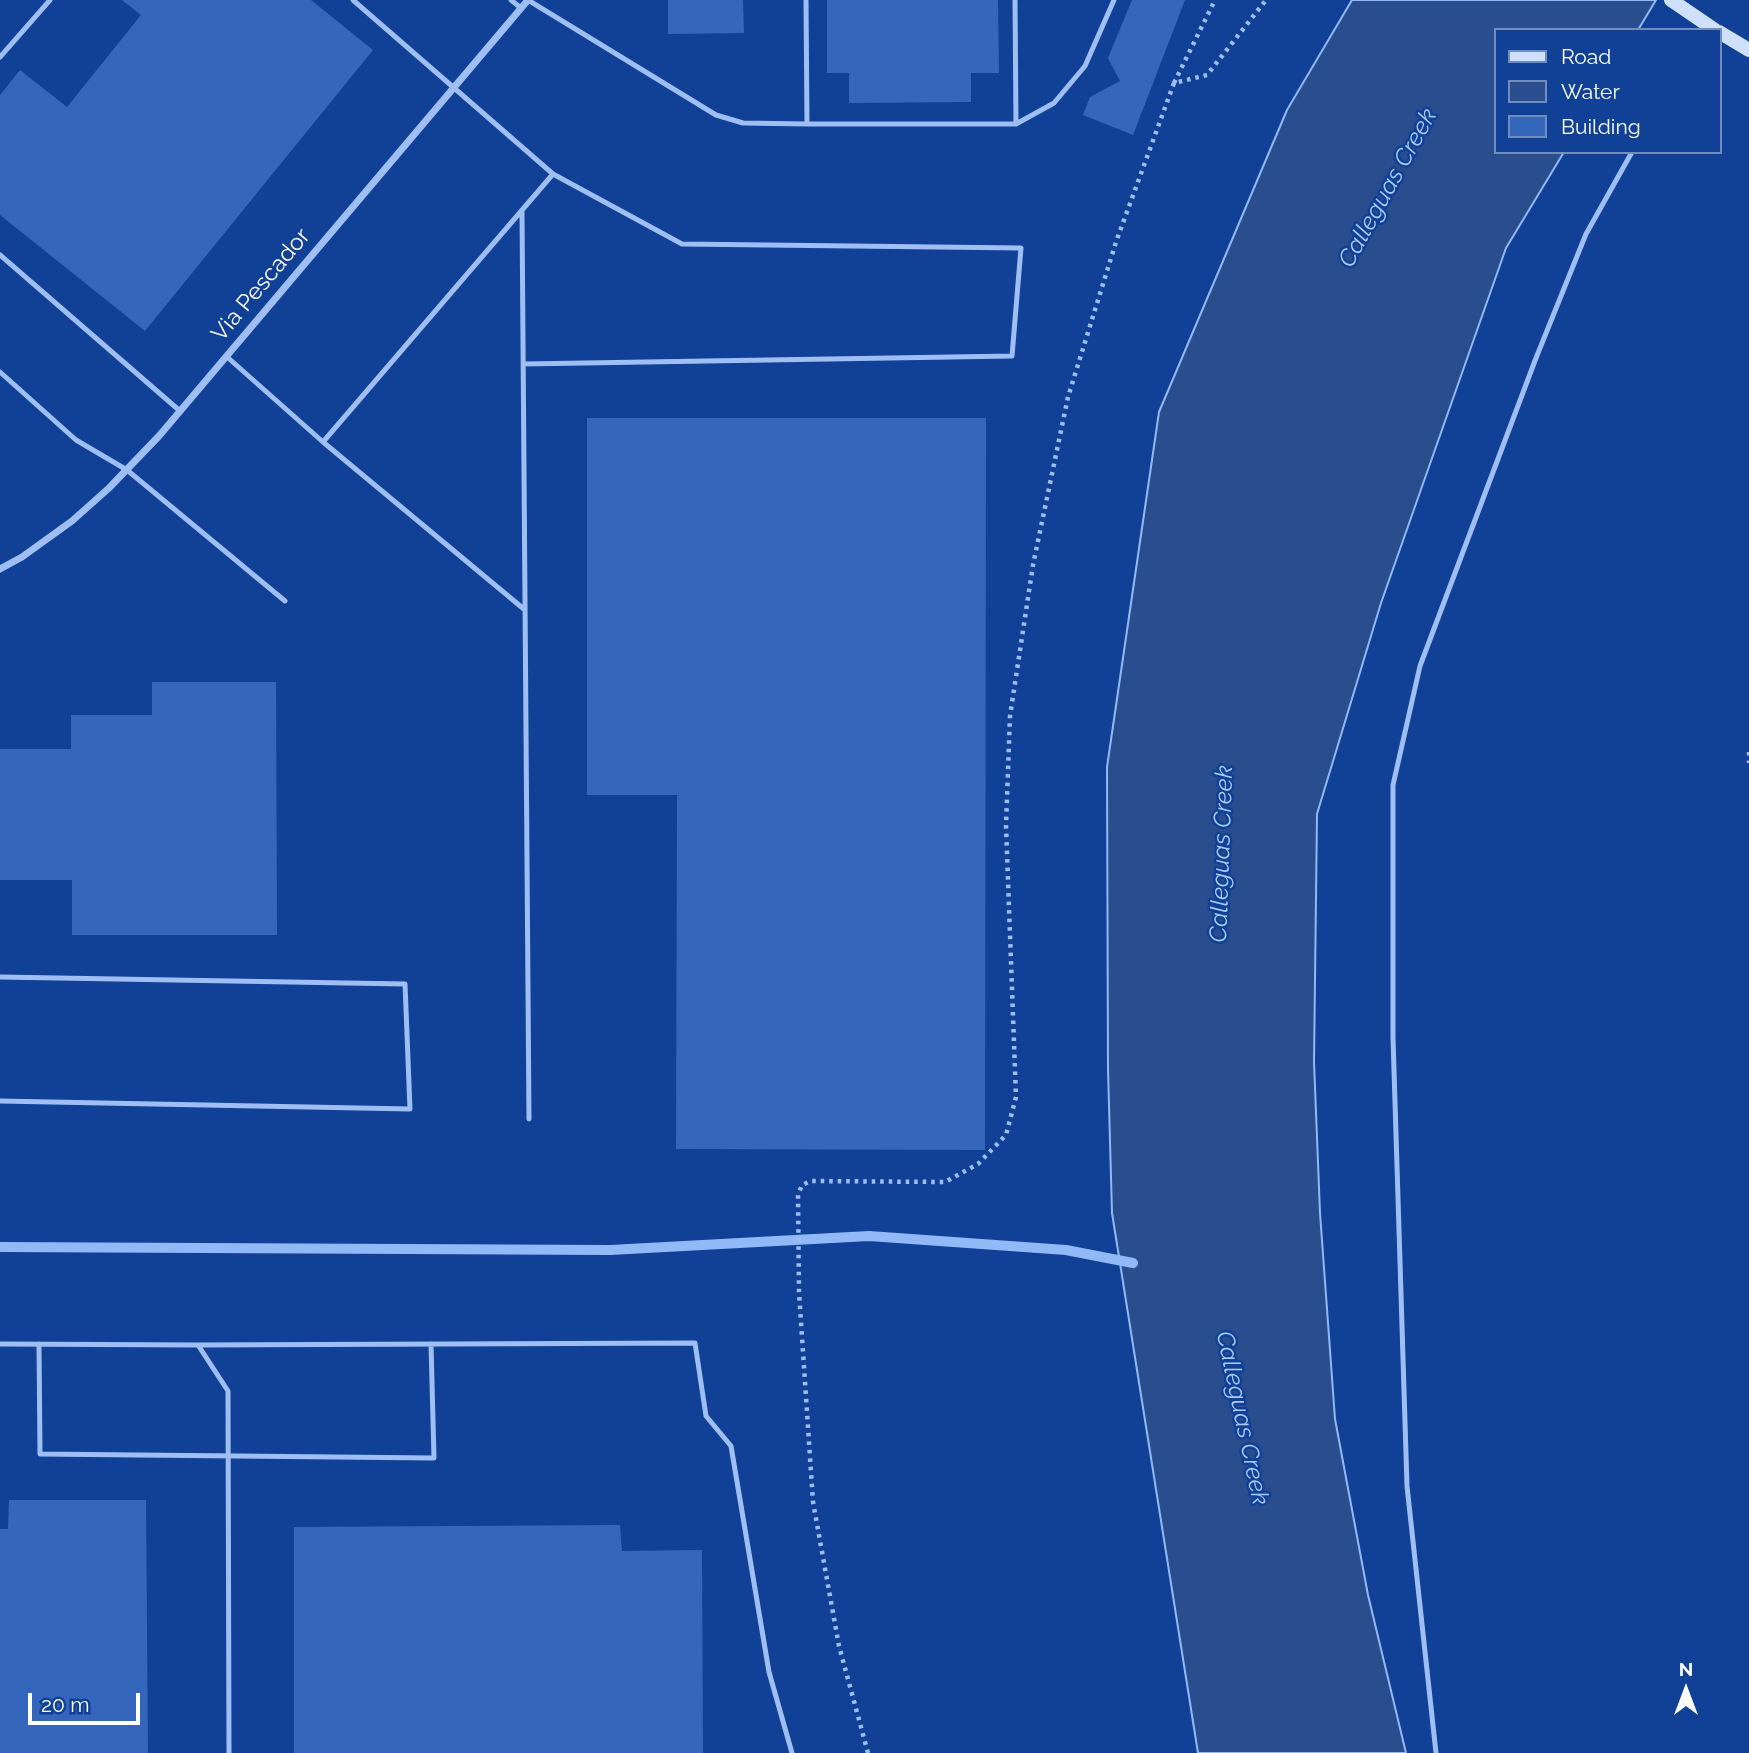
<!DOCTYPE html>
<style>
body{margin:0}
#map{position:relative;width:1749px;height:1753px;overflow:hidden;background:#104196;font-family:Raleway,sans-serif}
canvas{display:block}
.legend{position:absolute;left:1494px;top:28px;width:228px;height:126px;box-sizing:border-box;background:#104196;border:2px solid #708dc0;margin:0;padding:9px 12px;list-style:none;font-size:21px;color:#fff}
.legend li{display:flex;align-items:center;gap:14px;height:35px}
.legend b{width:35px;border:2px solid #708dc0}
.north{position:absolute;left:1651px;top:1655px;width:70px;height:70px;-webkit-text-stroke:5px #104196;paint-order:stroke;rotate:0deg;font-size:19px;font-weight:700;line-height:28px;text-align:center;color:#fff}
.north::after{content:'';display:block;margin:auto;width:24px;height:32px;background:#fff;clip-path:polygon(50% 0,100% 100%,50% 72%,0 100%)}
.scale{position:absolute;left:28px;top:1693px;width:112px;height:32px;box-sizing:border-box;border:4px solid #fff;border-top:0;padding-left:9px;font-size:21px;line-height:24px;white-space:nowrap;color:#fff;-webkit-text-stroke:5px #104196;paint-order:stroke}
</style>
<div id="map">
<canvas width="1749" height="1753"></canvas>
<ul class="legend">
<li><b style="height:9px;background:#cfe0fd"></b>Road</li>
<li><b style="height:19px;background:#294d8d"></b>Water</li>
<li><b style="height:19px;background:#3467bc"></b>Building</li>
</ul>
<div class="north">N</div>
<div class="scale">20 m</div>
</div>
<script>
const c = document.querySelector('canvas').getContext('2d');
c.lineJoin = 'round';
function fill(path, color) {
  c.fillStyle = color;
  c.fill(path, 'evenodd');
}
function poly(rows) {
  const path = new Path2D();
  for (const r of rows) {
    path.moveTo(r[0], r[1]);
    for (let i = 2; i < r.length; i += 2) path.lineTo(r[i], r[i + 1]);
  }
  return path;
}
function stroke(path, color, width, dash) {
  c.strokeStyle = color;
  c.lineWidth = width;
  c.lineCap = dash ? 'butt' : 'round';
  c.setLineDash(dash || []);
  c.stroke(path);
}
function write(font, color, halo, rows, align = 'center') {
  c.font = font + ' Raleway,sans-serif';
  c.lineWidth = 5;
  c.setLineDash([]);
  c.textBaseline = 'middle';
  c.strokeStyle = halo;
  c.fillStyle = color;
  for (const [text, x, y, turn = 0] of rows) {
    c.save();
    c.translate(x, y);
    c.rotate((+turn || 0) * Math.PI / 180);
    c.textAlign = isNaN(turn) ? turn : align;
    if (halo) c.strokeText(text, 0, 0);
    c.fillText(text, 0, 0);
    c.restore();
  }
}
const water = poly([
 [1352,0,1656,0,1638,30,1495,30,1495,152,1564,152,1506,248,1381,603,1317,814,1314,1062,1320,1213,1335,1419,1368,1595,1406,1753,1198,1753,1112,1213,1108,1069,1107,767,1159,412,1287,110,1352,0]
]);
fill(water, '#294d8d');
stroke(water, '#91b9f7', 2);
stroke(poly([
 [0,1247,610,1250,869,1236,1066,1250,1133,1263]
]), '#91b9f7', 10);
fill(poly([
 [122,0,311,0,373,50,145,331,0,215,0,95,20,70,67,107,141,15],
 [668,0,743,0,744,33,668,34],
 [827,0,998,0,999,73,971,73,971,102,849,103,849,73,827,73],
 [1132,0,1185,0,1133,135,1083,115,1090,97,1120,81,1108,58],
 [587,418,986,418,985,1150,676,1149,677,795,587,795],
 [152,682,276,682,277,935,72,935,72,880,0,880,0,749,71,749,71,715,152,715],
 [9,1500,146,1500,148,1753,0,1753,0,1529,8,1529],
 [620,1525,622,1551,702,1550,703,1753,294,1753,294,1527]
]), '#3467bc');
stroke(poly([
 [1174,83,1215,0],
 [1749,752,1749,763],
 [868,1753,839,1646,813,1502,799,1292,798,1195,802,1185,811,1181,945,1182,978,1164,1006,1135,1016,1097,1006,826,1010,716,1033,565,1068,397,1116,242,1174,83,1207,75,1266,0]
]), '#9fbff4', 4.5, [3.5, 5]);
stroke(poly([
 [511,0,521,8],
 [528,0,716,115,743,123,807,124,1016,124,1054,103,1085,66,1114,0],
 [806,0,807,124],
 [1015,0,1016,124],
 [0,57,50,0],
 [522,211,529,1119],
 [0,255,180,411],
 [226,356,323,442,553,174,353,0],
 [523,364,1012,356,1021,248,682,244,553,174],
 [0,372,76,440,127,470,285,601],
 [323,442,525,610],
 [0,977,405,984,410,1109,0,1101],
 [0,1344,198,1345,228,1391,229,1753],
 [39,1344,40,1454,434,1458,431,1344],
 [198,1345,695,1343,706,1416,731,1446,769,1672,792,1753],
 [1436,1753,1407,1486,1393,1038,1393,785,1420,666,1536,358,1586,234,1632,152]
]), '#9fbff4', 5);
stroke(poly([
 [0,569,22,557,72,521,109,488,159,436,528,0]
]), '#9fbff4', 7);
stroke(poly([
 [1671,0,1715,30],
 [1719,32,1749,50]
]), '#cfe0fd', 14);
write('23px', '#fff', '#104196', [
 ["Via Pescador",261,285,-50]
]);
write('italic 24px', '#abcafb', '#104196', [
 ["Calleguas Creek",1388,188,-61],
 ["Calleguas Creek",1222,854,-88],
 ["Calleguas Creek",1242,1418,78]
]);
</script>
